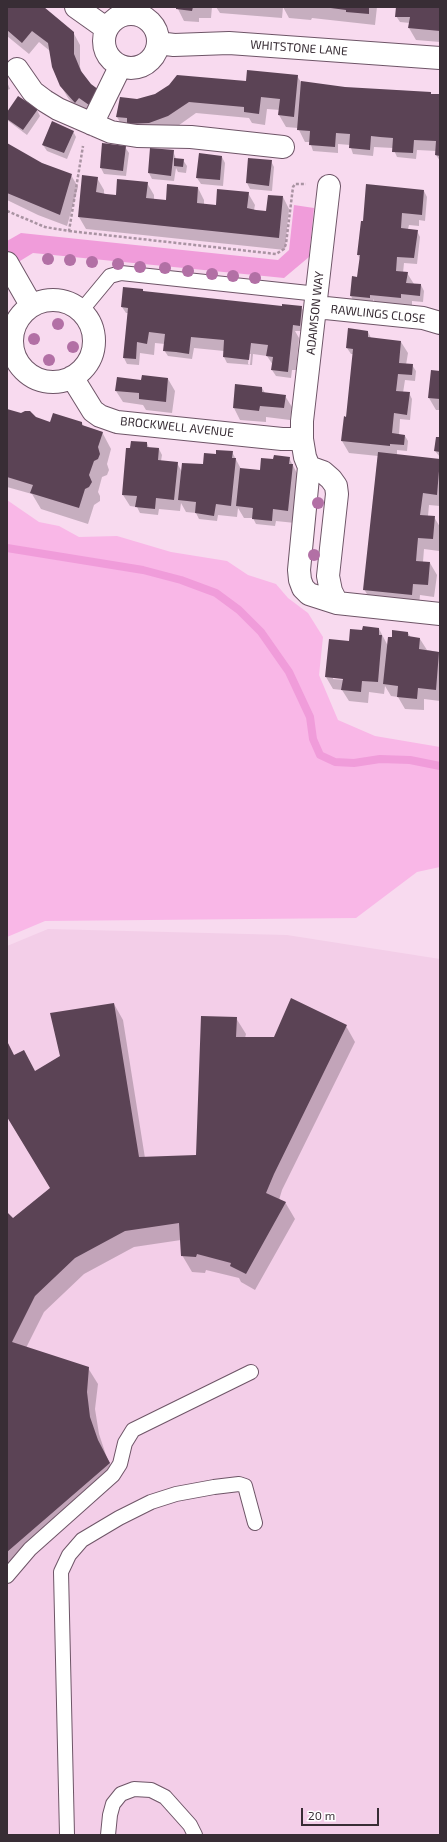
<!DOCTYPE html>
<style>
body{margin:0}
#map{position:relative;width:447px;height:1842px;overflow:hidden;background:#f8daef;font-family:"Exo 2",sans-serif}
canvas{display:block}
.frame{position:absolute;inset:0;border:8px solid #382d35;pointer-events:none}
.scale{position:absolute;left:301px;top:1808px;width:78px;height:18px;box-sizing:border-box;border:2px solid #382d35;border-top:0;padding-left:5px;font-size:12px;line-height:14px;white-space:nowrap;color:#382d35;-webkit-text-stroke:3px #fff;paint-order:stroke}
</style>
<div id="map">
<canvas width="447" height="1842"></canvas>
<div class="frame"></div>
<div class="scale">20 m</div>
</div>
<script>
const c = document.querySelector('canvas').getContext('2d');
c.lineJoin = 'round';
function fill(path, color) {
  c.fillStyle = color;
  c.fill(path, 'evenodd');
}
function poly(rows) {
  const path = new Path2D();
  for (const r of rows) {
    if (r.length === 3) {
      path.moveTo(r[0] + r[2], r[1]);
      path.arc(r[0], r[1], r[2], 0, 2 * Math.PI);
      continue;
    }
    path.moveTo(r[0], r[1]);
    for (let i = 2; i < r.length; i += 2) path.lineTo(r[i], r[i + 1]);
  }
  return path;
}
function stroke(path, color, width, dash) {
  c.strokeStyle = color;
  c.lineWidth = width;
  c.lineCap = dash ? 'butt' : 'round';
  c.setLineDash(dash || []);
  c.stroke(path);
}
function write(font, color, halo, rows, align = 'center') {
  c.font = font + ' "Exo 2",sans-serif';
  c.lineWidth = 4;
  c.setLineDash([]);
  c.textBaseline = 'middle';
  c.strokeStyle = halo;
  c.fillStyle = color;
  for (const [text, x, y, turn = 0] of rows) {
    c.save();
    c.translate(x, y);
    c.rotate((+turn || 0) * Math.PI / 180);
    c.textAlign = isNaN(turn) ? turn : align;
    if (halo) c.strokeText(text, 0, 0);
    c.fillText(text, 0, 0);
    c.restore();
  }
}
fill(poly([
 [48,929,287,935,440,959,440,1835,7,1835,7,946]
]), '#f3cee8');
fill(poly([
 [7,500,39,522,59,526,79,537,117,536,171,552,227,561,248,575,276,584,288,598,308,613,323,637,319,675,338,720,375,736,440,747,440,867,417,872,356,918,45,921,7,937]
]), '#f9b7e7');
fill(poly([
 [294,205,314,208,309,257,284,278,33,253,7,269,7,241,21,233,278,260,289,250]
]), '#f09cda');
fill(poly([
 [7,7,42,7,73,32,80,45,80,67,96,116,87,109,82,114,68,98,61,86,50,51,39,42,29,54,7,36],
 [177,7,212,7,211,18,199,18,199,22,184,21],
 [216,7,283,7,282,18,220,13],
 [283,7,377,7,375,25,312,18,311,20,289,18],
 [397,7,440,7,440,42,416,40,409,28,410,23,400,22,396,16],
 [297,76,301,82,344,88,407,91,440,95,440,161,436,155,437,151,417,150,416,159,397,157,393,148,374,147,373,156,353,154,350,145,338,144,338,153,313,151,310,142,305,142,298,128,286,127,279,115,280,110,267,109,265,125,252,123,249,118,196,113,175,128,124,129,117,117,137,100],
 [7,82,10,89,7,90],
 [37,110,40,116,27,135,7,120,7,114],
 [73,131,76,137,67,159,47,151,43,145],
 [7,144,29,158,71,175,78,187,67,226,38,215,7,200],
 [125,147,129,153,126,176,104,174,101,168],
 [173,151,176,159,183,160,187,166,186,173,178,172,176,168,174,181,152,179,149,173],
 [222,157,225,163,223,186,201,184,197,178],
 [249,159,271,161,274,167,272,191,250,189,247,183],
 [97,178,104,190,104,194,116,196,147,183,154,195,154,200,167,201,198,188,204,200,204,205,217,207,248,193,255,205,254,210,267,212,283,197,289,209,285,250,86,229,79,217],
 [424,191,427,197,425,221,419,220,419,226,409,225,408,229,417,231,420,237,417,264,404,263,403,273,407,273,414,284,421,285,424,291,423,302,412,301,412,306,378,307,373,299,373,304,354,302,351,296,358,278,360,259,358,255,362,222],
 [143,292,272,306,301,307,305,313,302,331,295,331,299,338,296,370,292,370,291,378,276,376,272,370,273,365,267,356,253,354,252,365,227,363,224,357,224,351,194,348,192,359,168,356,164,350,165,344,155,343,154,355,140,353,139,365,127,364,124,358,128,313,126,313,122,307],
 [249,354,251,354,250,365,248,364],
 [368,332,371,338,401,342,408,353,406,365,412,365,416,371,415,381,405,380,403,393,409,393,412,399,410,420,400,419,399,435,405,436,408,441,407,451,397,450,397,455,440,460,440,506,429,505,428,516,434,517,440,527,439,551,424,549,423,562,430,563,437,575,434,597,420,595,419,606,371,601,364,589,378,456,349,453,342,441,345,418,347,418,354,354,351,354,347,348],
 [440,372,440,410,436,410,429,398],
 [168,379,175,391,172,413,146,410,143,405,123,402,116,391,142,381],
 [262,388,265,393,285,396,292,407,290,420,266,417,266,422,240,420,234,408],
 [7,410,51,423,82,423,84,427,102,432,111,449,107,464,109,470,107,475,102,477,98,492,100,496,100,501,94,505,88,524,41,509,32,494,7,487],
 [437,438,440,438,440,457,435,451],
 [147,443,149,448,159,449,162,455,161,461,177,463,182,472,203,466,217,455,232,452,241,469,261,471,274,460,289,458,299,477,295,523,276,521,275,526,256,524,253,518,244,518,238,508,237,517,218,515,217,521,199,519,196,513,186,512,181,503,180,511,159,509,158,515,140,513,137,507,130,506,123,495,131,449],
 [379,629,388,646,408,633,411,638,420,639,427,650,439,652,440,701,424,699,424,710,405,709,398,697,391,696,385,686,384,694,369,692,368,703,349,701,342,690,333,689,326,677,350,642,363,631],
 [333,677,348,678,347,680,333,679],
 [114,1004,123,1020,145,1158,197,1156,236,1018,246,1034,245,1038,274,1038,346,1026,355,1042,282,1190,279,1200,285,1202,295,1219,255,1290,241,1282,239,1278,206,1270,205,1273,192,1272,182,1255,181,1240,134,1247,84,1274,44,1312,26,1348,88,1368,98,1384,95,1409,99,1434,107,1458,119,1480,7,1576,7,1213,13,1219,51,1188,7,1116,7,1043,14,1056,35,1072,61,1056]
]), '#0003');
stroke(poly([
 [7,548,143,570,181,580,216,593,239,610,261,632,289,672,310,717,313,739,320,755,335,762,354,763,380,759,410,760,440,766]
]), '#f09cda', 8);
fill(poly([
 [7,7,44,7,74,32,74,54,81,71,91,84,99,90,89,105,79,98,75,103,60,86,52,67,48,43,32,31,22,43,7,30],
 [176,7,193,7,192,11,176,9],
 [323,7,369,7,369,14,346,12,346,10],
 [396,7,440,7,440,31,408,28,410,17,395,17],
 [247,70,298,75,294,117,278,115,280,99,261,97,259,114,244,112,244,107,189,102,168,116,149,123,127,124,127,118,116,117,120,97,137,99,155,94,169,85,177,75,246,81],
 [301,81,345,87,431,92,431,94,440,94,440,156,435,155,436,141,414,140,413,153,392,152,393,138,380,137,371,136,370,150,349,148,350,134,336,133,335,147,309,145,310,131,297,130],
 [18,96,38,109,23,130,7,119,7,112],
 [52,121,74,131,64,153,42,145],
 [7,143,42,163,72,174,60,215,7,193],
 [102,143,126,146,123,171,100,168],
 [150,148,174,150,171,176,148,173],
 [199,153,222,156,220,180,196,178],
 [174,158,184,159,183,167,174,166],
 [248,158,272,160,269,186,246,183],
 [82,175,98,177,96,192,106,194,116,195,117,179,148,182,146,198,166,200,167,184,198,187,197,203,216,205,217,189,249,192,247,208,256,210,266,211,268,195,283,196,279,238,78,217],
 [366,184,424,190,422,215,402,213,401,228,418,230,414,258,397,257,396,271,408,272,406,283,421,284,420,296,401,294,401,298,370,295,370,298,350,296,352,276,357,277,360,255,357,255,361,221,363,221],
 [123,287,143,289,143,291,282,306,282,304,302,306,300,326,293,325,288,372,271,370,273,357,266,356,268,345,251,343,249,360,223,357,224,340,191,337,189,354,176,352,163,351,165,334,149,332,147,344,137,342,136,359,123,358,128,308,121,307],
 [348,328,368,331,368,337,401,341,399,363,413,364,412,375,398,374,397,383,396,391,410,392,407,415,394,413,392,433,405,435,404,445,390,444,390,446,341,441,344,416,346,417,353,349,346,348],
 [431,370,440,371,440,399,428,398],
 [142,375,168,378,166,402,139,399,139,393,115,391,117,377,141,380],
 [235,384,262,387,262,392,286,395,284,408,260,406,259,411,233,408],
 [7,409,21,413,25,411,30,411,36,417,50,422,53,413,82,422,82,425,103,432,98,447,100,454,98,459,94,461,89,475,92,482,89,487,85,489,79,508,30,493,33,485,7,477],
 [436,437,440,437,440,452,434,451],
 [131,441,147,442,147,447,159,448,158,460,178,462,174,500,156,498,155,509,135,507,137,496,122,495,126,448,130,448],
 [216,450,233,451,232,458,236,458,231,506,216,504,214,516,195,513,196,502,178,500,182,463,203,464,204,453,216,454],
 [378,452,440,459,437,495,423,493,420,515,435,516,433,539,418,538,417,549,416,561,430,562,428,585,413,584,412,595,363,590],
 [274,455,290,457,289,464,293,464,288,511,273,509,272,521,252,519,253,508,236,506,240,468,260,470,261,458,273,459],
 [363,626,379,628,379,635,382,635,378,682,362,681,361,692,341,690,343,679,325,677,329,639,349,641,350,629,362,630],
 [392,630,408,632,408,636,420,638,419,649,439,652,436,690,418,688,417,699,397,697,398,686,383,684,388,637,392,637],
 [291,998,347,1025,274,1174,266,1193,286,1202,246,1274,230,1266,231,1263,197,1254,196,1257,181,1256,179,1223,125,1231,75,1258,35,1296,12,1342,89,1367,87,1392,90,1417,98,1440,110,1463,7,1552,7,1212,13,1218,50,1188,7,1117,7,1041,14,1055,24,1050,35,1071,60,1056,50,1013,114,1003,139,1157,196,1155,201,1016,237,1017,236,1037,274,1037]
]), '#5b4355');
const service = poly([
 [81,311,110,276,121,273,318,294],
 [7,1576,30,1549,113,1475,120,1464,125,1443,133,1430,251,1372],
 [67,1835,61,1572,69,1555,82,1540,119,1518,151,1502,176,1494,214,1487,239,1484,245,1486,255,1523],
 [108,1835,110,1815,113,1804,121,1794,134,1789,151,1790,165,1797,190,1825,195,1835]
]);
const minor = poly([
 [76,7,107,29],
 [131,41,27],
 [158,43,174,45,229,43,440,58],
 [17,69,33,92,45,101,58,109,111,132,137,136,191,137,283,147],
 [92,124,120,67],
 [329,186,302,421,302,439,305,457,309,467,299,570,300,580,303,588,309,594,337,603,440,614],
 [7,263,31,305],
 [53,341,41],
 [316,307,423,318,440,323],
 [72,377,93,411,100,416,117,422,282,439,302,439],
 [309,467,323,472,331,479,336,486,337,494,328,576,331,591,337,603]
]);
stroke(service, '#6e5567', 16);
stroke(minor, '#6e5567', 24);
stroke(poly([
 [7,211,45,227,69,231,83,146],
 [69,231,276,254,284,249,286,244,293,187,295,184,306,184]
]), '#a993a2', 2.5, [3, 2]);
stroke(service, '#fff', 14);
stroke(minor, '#fff', 22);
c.fillStyle = '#b270a5';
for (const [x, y] of [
 [48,259],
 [70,260],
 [92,262],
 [118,264],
 [140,267],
 [165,268],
 [188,271],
 [212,274],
 [233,276],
 [255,278],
 [58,324],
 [34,339],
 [73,347],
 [49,360],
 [318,503],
 [314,555]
]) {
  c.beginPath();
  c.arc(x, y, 6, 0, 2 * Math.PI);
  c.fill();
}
write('12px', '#382d35', '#fff', [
 ["WHITSTONE LANE",299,48,4],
 ["ADAMSON WAY",315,313,-84],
 ["RAWLINGS CLOSE",378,314,6],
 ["BROCKWELL AVENUE",177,427,6]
]);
</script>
